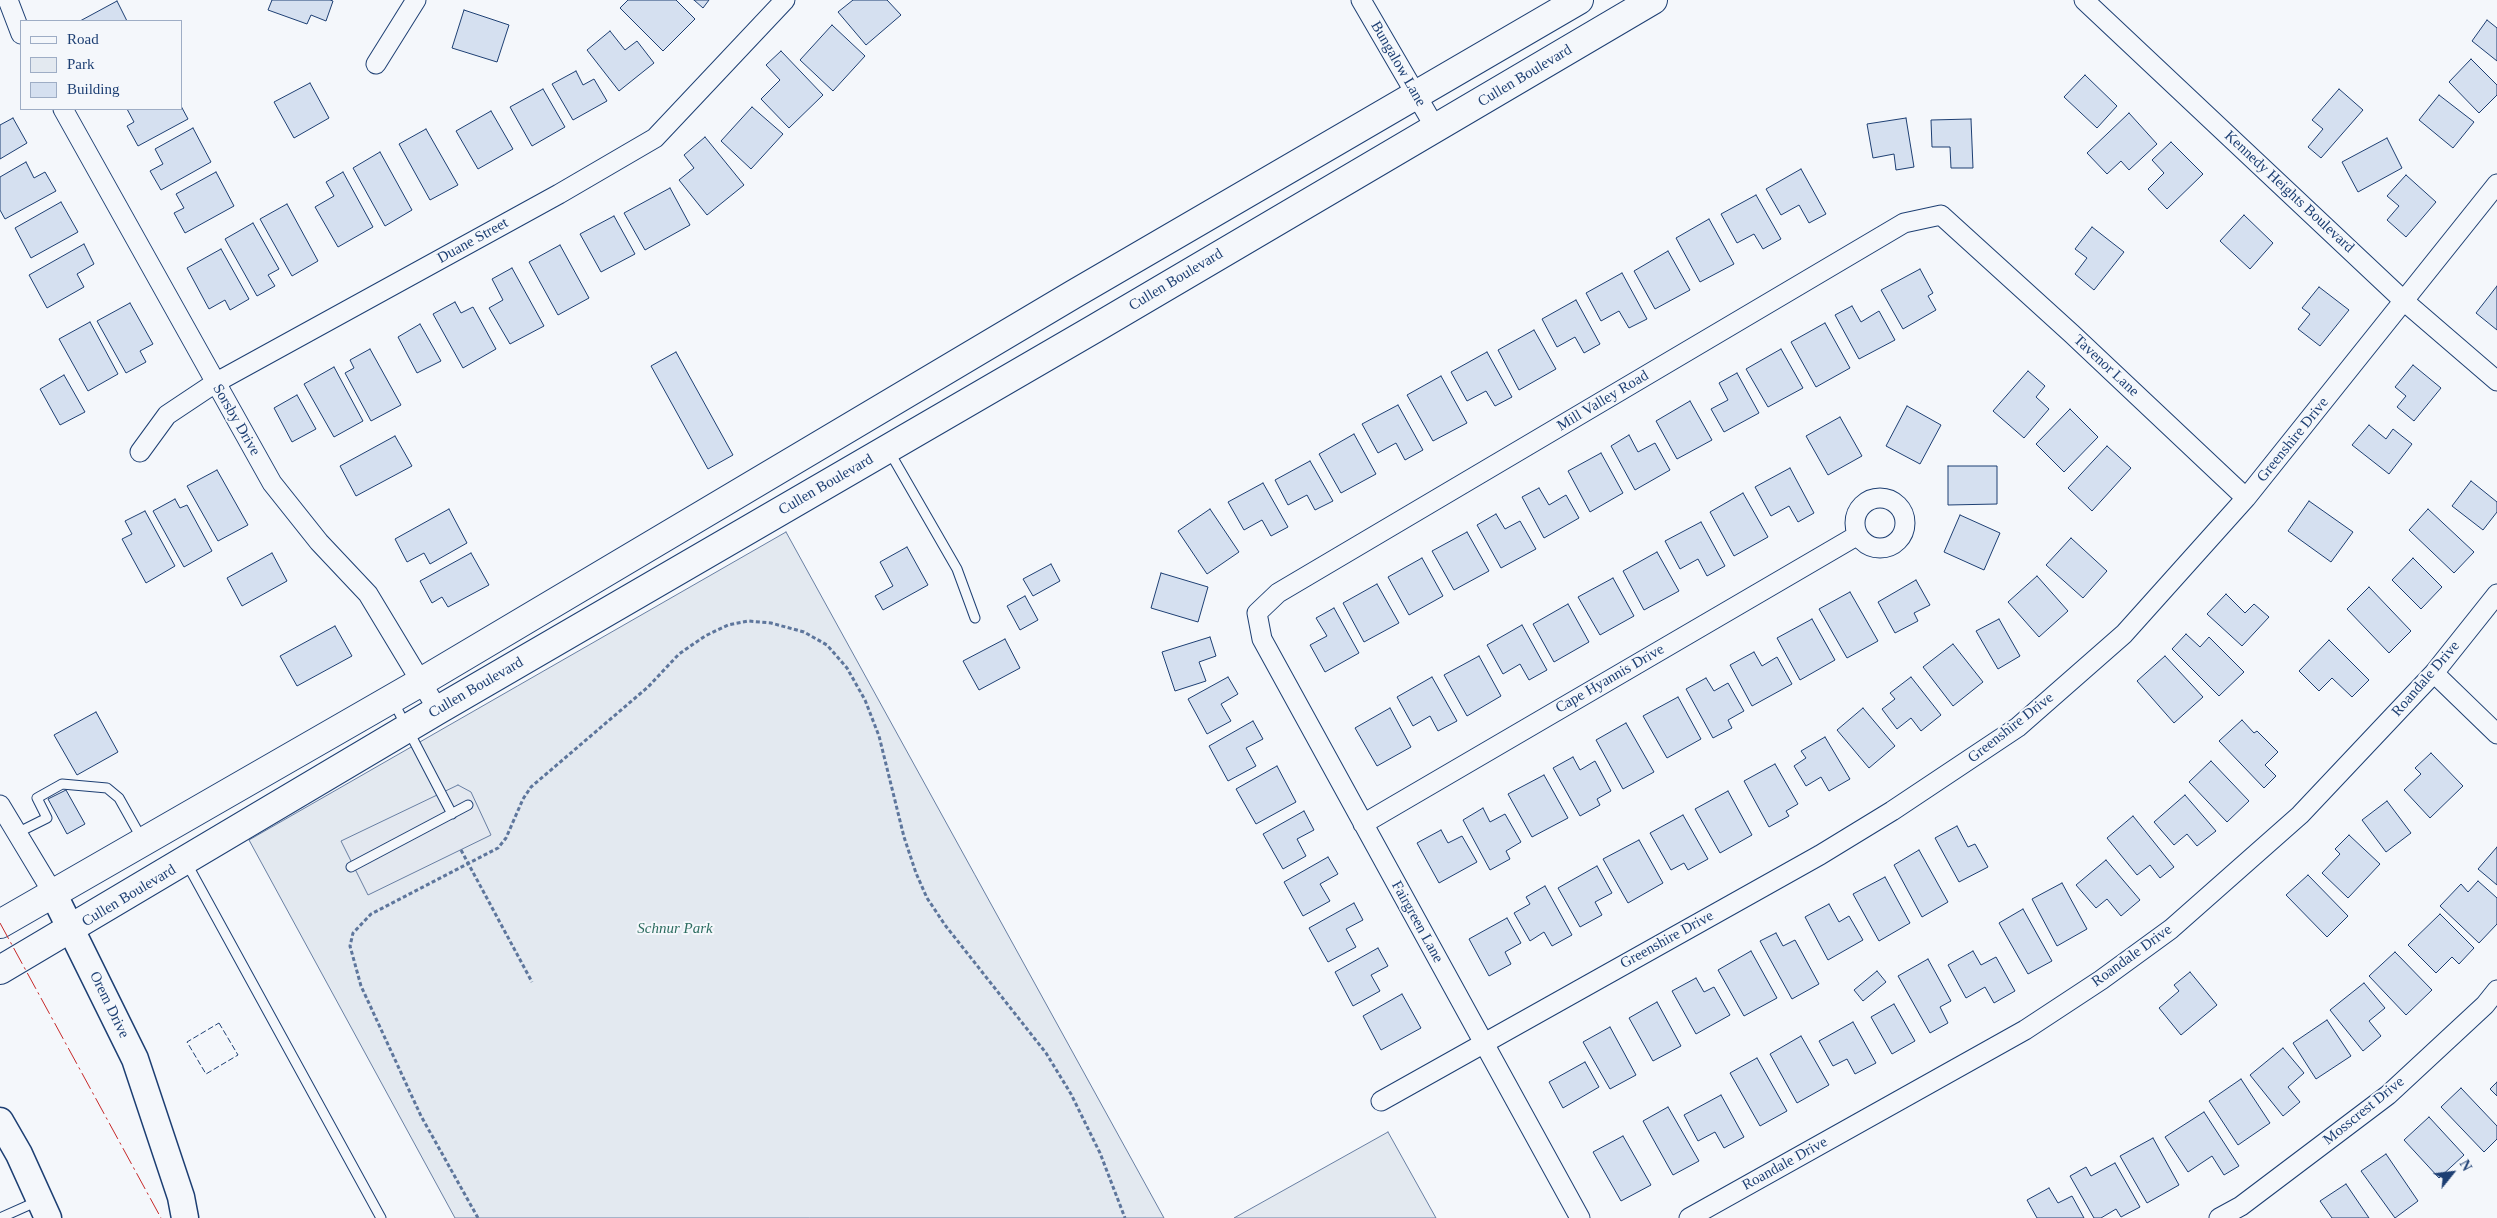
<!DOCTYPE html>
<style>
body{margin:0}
#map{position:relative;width:2497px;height:1218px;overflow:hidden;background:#f4f7fb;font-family:"Times New Roman",serif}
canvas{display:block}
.legend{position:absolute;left:20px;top:20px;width:162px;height:90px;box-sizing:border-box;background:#f4f7fb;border:1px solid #9eadc5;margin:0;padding:6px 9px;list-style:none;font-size:15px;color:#1d3f73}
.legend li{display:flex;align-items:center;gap:10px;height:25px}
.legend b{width:25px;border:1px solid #9eadc5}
.north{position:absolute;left:2427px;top:1148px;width:50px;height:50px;-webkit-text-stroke:4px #f4f7fb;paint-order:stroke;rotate:61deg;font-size:14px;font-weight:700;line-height:20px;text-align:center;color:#1d3f73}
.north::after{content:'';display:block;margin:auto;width:18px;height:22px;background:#1d3f73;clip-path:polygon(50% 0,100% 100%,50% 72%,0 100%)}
</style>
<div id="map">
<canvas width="2497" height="1218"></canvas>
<ul class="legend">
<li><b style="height:6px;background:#f4f7fb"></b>Road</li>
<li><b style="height:14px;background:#e3e9f0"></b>Park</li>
<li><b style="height:14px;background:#d5e0f0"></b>Building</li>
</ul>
<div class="north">N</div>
</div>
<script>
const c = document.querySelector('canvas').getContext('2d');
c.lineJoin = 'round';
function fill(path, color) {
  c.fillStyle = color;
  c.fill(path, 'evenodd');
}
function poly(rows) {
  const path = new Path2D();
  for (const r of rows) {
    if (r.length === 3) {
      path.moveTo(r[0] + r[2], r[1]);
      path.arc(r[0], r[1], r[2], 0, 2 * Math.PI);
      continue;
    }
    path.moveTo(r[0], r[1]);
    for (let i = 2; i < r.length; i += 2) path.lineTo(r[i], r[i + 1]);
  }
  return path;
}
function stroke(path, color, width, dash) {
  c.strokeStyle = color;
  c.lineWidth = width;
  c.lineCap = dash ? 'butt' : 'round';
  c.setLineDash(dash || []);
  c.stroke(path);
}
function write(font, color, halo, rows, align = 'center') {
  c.font = font + ' "Times New Roman",serif';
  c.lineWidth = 4;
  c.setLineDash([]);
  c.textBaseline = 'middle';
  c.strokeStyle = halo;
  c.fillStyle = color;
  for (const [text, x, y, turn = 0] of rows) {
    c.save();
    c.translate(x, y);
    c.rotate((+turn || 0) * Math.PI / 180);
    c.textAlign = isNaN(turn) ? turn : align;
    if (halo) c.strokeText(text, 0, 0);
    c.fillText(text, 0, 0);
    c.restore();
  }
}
const green = poly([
 [786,532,1164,1218,455,1218,249,840,786,532],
 [1388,1132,1436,1218,1234,1218,1388,1132]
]);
fill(green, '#e3e9f0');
stroke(green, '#687fa3', 1);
const parking = poly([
 [458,785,471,792,491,835,368,895,341,841,458,785]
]);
fill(parking, '#e3e8f0');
stroke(parking, '#687fa3', 1);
const building = poly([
 [272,0,330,0,333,1,326,21,311,15,307,24,268,10,272,0],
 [628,0,676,0,695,19,663,51,620,8,628,0],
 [694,0,709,0,703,8,694,0],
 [853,0,887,0,901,15,866,45,838,12,853,0],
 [117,1,127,21,80,21,117,1],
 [464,10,509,25,497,62,452,48,464,10],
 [2487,20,2497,28,2497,61,2472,41,2487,20],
 [832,25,865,56,833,91,800,60,832,25],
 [610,31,625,50,637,41,654,63,619,91,587,50,610,31],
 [781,51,823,95,789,128,761,99,780,80,766,65,781,51],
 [2471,59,2497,85,2497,95,2479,113,2449,82,2471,59],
 [576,71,583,85,594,79,607,101,573,120,552,84,576,71],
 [2085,75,2117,106,2097,128,2064,97,2085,75],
 [310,83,329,118,294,138,274,102,310,83],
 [543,89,565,127,532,146,510,107,543,89],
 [2339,89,2363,110,2321,158,2308,147,2323,129,2312,120,2339,89],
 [2439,95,2474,122,2453,148,2419,120,2439,95],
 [181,106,188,119,138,146,127,126,134,122,127,109,181,109,181,106],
 [752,107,783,134,751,169,721,141,752,107],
 [491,111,513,149,478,169,456,131,491,111],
 [2129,113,2157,144,2129,170,2121,161,2107,174,2087,153,2129,113],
 [13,118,27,143,0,159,0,125,13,118],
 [1906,118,1914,167,1896,170,1894,154,1873,158,1867,124,1906,118],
 [1971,119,1973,168,1951,168,1950,147,1932,147,1931,120,1971,119],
 [193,128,211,162,161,190,150,171,163,164,155,149,193,128],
 [426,129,458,185,430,200,399,144,426,129],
 [705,137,744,185,707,215,679,180,694,168,684,155,705,137],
 [2387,138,2402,168,2358,192,2342,162,2387,138],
 [2171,142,2203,174,2167,209,2148,189,2164,173,2152,160,2171,142],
 [380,152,412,210,385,226,353,168,380,152],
 [26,162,34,178,45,172,56,191,5,219,0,210,0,177,26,162],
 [1801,169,1826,214,1809,223,1799,205,1781,215,1766,189,1801,169],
 [216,172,234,206,185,233,174,213,184,208,176,194,216,172],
 [343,172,373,227,338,247,315,207,334,196,326,182,343,172],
 [2406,175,2436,202,2406,237,2387,220,2399,206,2387,196,2406,175],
 [670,188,690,225,645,250,624,213,670,188],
 [1756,195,1781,239,1763,249,1754,234,1737,243,1721,214,1756,195],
 [61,202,78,232,31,258,15,228,61,202],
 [287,204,318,261,292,276,260,219,287,204],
 [2244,215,2273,243,2250,269,2220,241,2244,215],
 [614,216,635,254,601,272,580,234,614,216],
 [1709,219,1734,264,1700,282,1676,238,1709,219],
 [253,223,279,269,268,275,275,286,257,296,225,239,253,223],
 [2092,227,2124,252,2094,290,2075,274,2087,258,2075,249,2092,227],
 [84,244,94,264,77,274,84,287,47,308,29,275,84,244],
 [560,245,589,298,558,315,529,262,560,245],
 [221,249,249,299,230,310,225,300,209,309,187,268,221,249],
 [1668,251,1690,290,1655,309,1634,271,1668,251],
 [512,268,544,326,510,344,489,308,503,300,492,279,512,268],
 [1920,269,1933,293,1928,296,1936,310,1903,329,1881,290,1920,269],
 [1622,273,1647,319,1629,328,1619,311,1601,321,1586,293,1622,273],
 [2497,286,2497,330,2476,313,2497,286],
 [2319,287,2349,310,2320,346,2298,329,2310,314,2302,308,2319,287],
 [1576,300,1600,344,1584,353,1575,337,1557,347,1542,319,1576,300],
 [455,302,461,313,473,307,496,349,463,368,433,314,455,302],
 [130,303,153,344,140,351,146,362,126,373,97,321,130,303],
 [1852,306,1861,322,1879,311,1895,340,1859,359,1835,315,1852,306],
 [90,322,118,374,88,391,59,339,90,322],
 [1825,323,1850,368,1816,387,1791,342,1825,323],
 [420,324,441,361,417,373,398,337,420,324],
 [1534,330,1556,369,1519,390,1498,350,1534,330],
 [370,349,401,405,371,421,345,373,354,368,350,360,370,349],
 [1781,349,1803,388,1768,407,1746,369,1781,349],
 [676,352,733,455,708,469,651,366,676,352],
 [1487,352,1512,397,1495,406,1486,391,1467,401,1451,372,1487,352],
 [2413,365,2441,388,2414,421,2397,407,2406,396,2395,387,2413,365],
 [334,367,363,421,334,437,304,384,334,367],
 [2028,371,2045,386,2036,397,2049,409,2024,438,1993,411,2028,371],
 [1737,373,1759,413,1724,432,1711,409,1728,400,1719,383,1737,373],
 [64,375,85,412,60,425,40,389,64,375],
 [1441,376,1467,423,1433,441,1407,395,1441,376],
 [297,395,316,429,292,442,274,408,297,395],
 [1690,401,1712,440,1677,459,1656,421,1690,401],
 [1398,405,1423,450,1405,460,1396,443,1378,453,1362,424,1398,405],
 [1907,406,1941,425,1920,464,1886,446,1907,406],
 [2070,409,2098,437,2064,472,2036,444,2070,409],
 [1840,417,1862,456,1828,475,1806,436,1840,417],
 [2369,425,2386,439,2393,429,2412,444,2389,474,2352,445,2369,425],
 [1354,434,1376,474,1341,493,1319,454,1354,434],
 [1629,435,1638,452,1655,443,1670,470,1635,490,1611,446,1629,435],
 [395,436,412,466,356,496,340,466,395,436],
 [2107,446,2131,468,2092,511,2068,488,2107,446],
 [1601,453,1623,493,1590,512,1568,471,1601,453],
 [1310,461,1333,501,1315,510,1307,495,1288,505,1275,480,1310,461],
 [1948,466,1997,466,1997,504,1948,505,1948,466],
 [1790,468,1814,513,1798,522,1789,506,1771,516,1755,487,1790,468],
 [217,470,248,525,218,541,187,486,217,470],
 [2471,481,2497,502,2497,512,2483,530,2452,506,2471,481],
 [1263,483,1288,527,1271,536,1262,520,1244,530,1228,502,1263,483],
 [1539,488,1549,505,1566,495,1579,518,1544,538,1522,497,1539,488],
 [1743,493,1768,537,1734,556,1710,512,1743,493],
 [175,499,180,508,187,505,212,551,184,567,153,511,175,499],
 [2309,501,2353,532,2331,562,2288,531,2309,501],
 [449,509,467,543,430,564,424,553,407,562,395,539,449,509],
 [1210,509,1239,552,1207,574,1178,531,1210,509],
 [2428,509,2474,552,2454,573,2409,530,2428,509],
 [145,511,175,566,146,583,122,539,132,534,125,521,145,511],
 [1496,514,1505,529,1520,521,1536,549,1501,568,1477,525,1496,514],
 [1960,515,2000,533,1984,570,1944,552,1960,515],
 [1701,522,1725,566,1707,576,1698,559,1680,569,1665,541,1701,522],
 [1467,532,1489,571,1454,590,1432,551,1467,532],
 [2071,538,2107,571,2083,598,2046,565,2071,538],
 [907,547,928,585,883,610,875,596,893,586,880,562,907,547],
 [1657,552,1679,591,1644,610,1623,571,1657,552],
 [272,553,287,581,242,606,227,578,272,553],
 [471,553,489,585,448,607,442,597,432,603,420,581,471,553],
 [1422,558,1443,596,1409,615,1388,577,1422,558],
 [2413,558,2442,587,2421,609,2392,580,2413,558],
 [1051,564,1060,581,1033,596,1023,579,1051,564],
 [1161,573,1208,587,1198,622,1151,608,1161,573],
 [2037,576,2068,611,2039,637,2008,602,2037,576],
 [1613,578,1634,616,1600,635,1578,597,1613,578],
 [1916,580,1930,605,1914,613,1918,621,1895,633,1878,602,1916,580],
 [1377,584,1399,623,1364,642,1343,603,1377,584],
 [2369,587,2411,631,2389,653,2347,609,2369,587],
 [1850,592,1878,641,1847,658,1819,609,1850,592],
 [2226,594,2245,613,2254,604,2269,617,2242,646,2207,614,2226,594],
 [1025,596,1038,620,1020,630,1007,606,1025,596],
 [1568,604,1589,642,1554,662,1533,624,1568,604],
 [1334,608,1359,653,1325,672,1310,645,1327,636,1316,618,1334,608],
 [1812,619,1835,660,1800,680,1777,638,1812,619],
 [1999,619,2020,656,1998,669,1976,631,1999,619],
 [1522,625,1547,670,1529,680,1520,664,1503,674,1487,645,1522,625],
 [335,626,352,656,297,686,280,656,335,626],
 [2186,634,2200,647,2209,637,2244,672,2219,696,2172,649,2186,634],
 [1210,637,1216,656,1199,662,1206,681,1175,691,1162,652,1210,637],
 [1005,639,1020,668,979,690,963,661,1005,639],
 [2329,640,2369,680,2352,697,2332,678,2319,691,2299,671,2329,640],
 [1953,644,1983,682,1953,706,1923,667,1953,644],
 [1754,652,1762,666,1777,657,1792,684,1752,706,1730,665,1754,652],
 [1479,656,1501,696,1467,716,1444,675,1479,656],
 [2165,656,2203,697,2174,723,2137,681,2165,656],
 [1228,677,1238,694,1221,704,1231,721,1207,734,1188,699,1228,677],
 [1432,677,1457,721,1438,731,1430,716,1413,726,1397,697,1432,677],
 [1911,677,1941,715,1921,731,1911,718,1897,729,1882,709,1895,699,1890,693,1911,677],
 [1706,678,1714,691,1728,683,1744,711,1728,720,1732,728,1713,738,1686,689,1706,678],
 [1678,697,1701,739,1667,758,1643,716,1678,697],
 [1390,708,1411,747,1377,766,1355,728,1390,708],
 [1863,708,1895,746,1869,768,1837,730,1863,708],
 [96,712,118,752,77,775,54,735,96,712],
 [2242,720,2254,733,2257,731,2278,752,2265,765,2276,776,2264,788,2219,741,2242,720],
 [1253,721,1263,739,1246,748,1256,766,1228,781,1209,746,1253,721],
 [1626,723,1654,772,1623,789,1596,740,1626,723],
 [1825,737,1850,779,1829,791,1821,777,1806,786,1794,766,1806,758,1801,751,1825,737],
 [2431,753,2463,786,2430,818,2404,790,2421,774,2415,768,2431,753],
 [1573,757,1580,770,1595,761,1611,791,1597,799,1600,805,1580,816,1553,768,1573,757],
 [2211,761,2249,801,2227,822,2189,782,2211,761],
 [1775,764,1798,804,1786,811,1789,816,1769,827,1744,781,1775,764],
 [1277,766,1296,802,1256,824,1236,789,1277,766],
 [1544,775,1568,818,1532,837,1508,794,1544,775],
 [66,790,85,824,67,834,48,799,66,790],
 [1728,791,1752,835,1720,853,1695,809,1728,791],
 [2185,795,2216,831,2197,846,2187,834,2174,845,2154,822,2185,795],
 [2387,801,2411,833,2386,852,2362,820,2387,801],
 [1483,808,1490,822,1505,814,1521,842,1506,851,1510,859,1490,870,1463,820,1483,808],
 [1304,811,1314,830,1297,839,1306,856,1283,869,1263,834,1304,811],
 [1683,815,1708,859,1688,870,1684,863,1671,870,1650,833,1683,815],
 [2133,816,2174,867,2160,878,2150,865,2137,875,2107,838,2133,816],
 [1957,826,1968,847,1975,844,1988,867,1959,882,1935,838,1957,826],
 [1441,830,1448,843,1462,836,1477,862,1439,883,1417,843,1441,830],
 [2349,835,2380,864,2348,898,2322,873,2340,854,2335,849,2349,835],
 [1639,840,1663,883,1628,903,1603,859,1639,840],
 [2497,847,2497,885,2478,869,2497,847],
 [1919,850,1948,902,1922,917,1894,865,1919,850],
 [1328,857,1338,874,1320,884,1330,901,1303,916,1284,882,1328,857],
 [2106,860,2140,900,2121,916,2107,899,2096,908,2076,885,2106,860],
 [1597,866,1612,893,1595,902,1602,915,1580,927,1558,888,1597,866],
 [2308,875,2348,916,2327,937,2286,895,2308,875],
 [1885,877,1910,923,1879,941,1853,894,1885,877],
 [2478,881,2497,898,2497,924,2479,943,2440,906,2461,884,2468,892,2478,881],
 [2062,883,2087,929,2057,946,2032,899,2062,883],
 [1545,886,1572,935,1552,946,1544,932,1530,941,1514,913,1530,904,1526,897,1545,886],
 [1354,903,1363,920,1346,929,1356,947,1328,962,1309,928,1354,903],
 [1829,904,1839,922,1849,916,1863,940,1828,960,1805,917,1829,904],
 [2023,909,2052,961,2028,974,1999,923,2023,909],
 [2440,914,2474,948,2459,964,2452,957,2436,973,2408,945,2440,914],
 [1507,918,1521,943,1505,952,1511,964,1489,976,1469,939,1507,918],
 [1776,933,1783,946,1795,940,1819,984,1792,999,1760,941,1776,933],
 [1378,948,1388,966,1371,975,1380,991,1353,1006,1335,972,1378,948],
 [1751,951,1777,998,1744,1016,1718,970,1751,951],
 [1973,951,1981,965,1996,957,2015,991,1994,1003,1985,987,1966,998,1948,965,1973,951],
 [2395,952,2432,990,2406,1015,2369,976,2395,952],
 [1928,959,1951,1001,1940,1007,1948,1023,1930,1033,1898,976,1928,959],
 [1877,971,1886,982,1863,1001,1854,990,1877,971],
 [2190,972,2217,1005,2181,1035,2159,1008,2179,991,2174,985,2190,972],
 [1696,978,1704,992,1714,987,1730,1015,1696,1034,1672,991,1696,978],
 [2364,983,2385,1008,2369,1021,2381,1036,2363,1051,2330,1010,2364,983],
 [1402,994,1421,1028,1381,1050,1363,1016,1402,994],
 [1657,1002,1681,1046,1653,1061,1629,1018,1657,1002],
 [1894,1004,1915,1041,1892,1054,1871,1017,1894,1004],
 [2327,1020,2351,1056,2316,1079,2293,1043,2327,1020],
 [1853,1022,1876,1063,1855,1074,1847,1059,1833,1066,1819,1041,1853,1022],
 [1610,1027,1636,1075,1610,1089,1583,1042,1610,1027],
 [1801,1036,1829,1085,1797,1103,1770,1054,1801,1036],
 [2283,1048,2304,1073,2288,1087,2300,1102,2283,1116,2250,1075,2283,1048],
 [1757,1058,1787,1111,1760,1126,1730,1073,1757,1058],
 [1585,1062,1599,1087,1563,1108,1549,1082,1585,1062],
 [2241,1079,2270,1123,2238,1145,2209,1101,2241,1079],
 [2497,1082,2497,1096,2490,1089,2497,1082],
 [2461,1088,2497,1126,2497,1139,2484,1152,2441,1107,2461,1088],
 [1721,1095,1744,1137,1724,1148,1715,1132,1698,1141,1684,1115,1721,1095],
 [1668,1107,1699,1161,1673,1175,1643,1121,1668,1107],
 [2204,1112,2239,1166,2224,1175,2212,1156,2188,1172,2165,1137,2204,1112],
 [2429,1117,2464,1155,2439,1178,2404,1140,2429,1117],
 [1623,1136,1651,1185,1621,1201,1593,1152,1623,1136],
 [2153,1138,2179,1185,2147,1203,2120,1156,2153,1138],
 [2386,1154,2418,1201,2395,1218,2361,1171,2386,1154],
 [2115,1163,2140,1207,2121,1217,2116,1209,2101,1218,2094,1218,2070,1176,2086,1167,2091,1176,2115,1163],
 [2346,1184,2369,1218,2332,1218,2320,1201,2346,1184],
 [2049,1188,2058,1203,2072,1196,2084,1218,2037,1218,2027,1200,2049,1188]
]);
fill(building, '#d5e0f0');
stroke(building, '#1d3f73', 1);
const service = poly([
 [889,451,957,569,975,618],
 [393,701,452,814],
 [17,833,47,818,37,798,62,784,107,788,119,798,142,839],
 [186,862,381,1218],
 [351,867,468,805],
 [0,1218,38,1201]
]);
const minor = poly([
 [8,0,21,34],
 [1361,0,1436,129],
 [2084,0,2404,301,2497,381],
 [376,64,416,0],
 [63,109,272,483,319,542,368,594,438,710],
 [140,452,167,415,215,383,559,194,655,138,785,0],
 [1880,523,25],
 [2434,673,2497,734],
 [0,805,53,893],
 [1363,824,1858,535],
 [1381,1101,1820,855,1892,811,2018,727,2124,634,2246,498,2497,184],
 [1580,1218,1262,639,1257,613,1278,593,1904,223,1941,215,2072,334,2246,498],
 [1689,1218,2025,1030,2101,980,2171,929,2300,815,2434,673,2497,594],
 [2219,1218,2241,1206,2388,1095,2485,1005,2497,990]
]);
const secondary = poly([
 [53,893,135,1059,181,1197,185,1218],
 [0,1121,19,1154,48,1218]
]);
const primary = poly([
 [0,924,421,682,1074,294,1579,0],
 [0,970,438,710,1094,329,1653,0]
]);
stroke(service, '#1d3f73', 11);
stroke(minor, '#1d3f73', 21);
stroke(secondary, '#1d3f73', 29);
stroke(primary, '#1d3f73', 30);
stroke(poly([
 [461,850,532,982],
 [478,1218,421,1116,361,986,350,946,353,933,371,914,498,848,506,838,523,799,531,787,648,687,679,654,705,636,728,625,748,621,771,623,804,632,827,645,847,668,865,700,879,736,904,837,916,873,927,898,945,925,1046,1053,1071,1094,1100,1153,1125,1218]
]), '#5e769c', 3, [4, 2.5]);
stroke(service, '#f4f7fb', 9);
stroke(minor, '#f4f7fb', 19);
stroke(secondary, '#f4f7fb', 26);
stroke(primary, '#f4f7fb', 28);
stroke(poly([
 [219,1023,238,1055,206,1074,187,1042,219,1023]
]), '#1d3f73', 1, [6, 2.5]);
stroke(poly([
 [0,923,161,1218]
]), '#c62828', 1, [18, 4, 2.5, 4]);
write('15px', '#1d3f73', '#f4f7fb', [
 ["Bungalow Lane",1398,64,60],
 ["Cullen Boulevard",1525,76,-31],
 ["Kennedy Heights Boulevard",2289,192,43],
 ["Duane Street",473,241,-29],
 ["Cullen Boulevard",1176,280,-31],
 ["Tavenor Lane",2106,366,43],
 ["Mill Valley Road",1603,401,-31],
 ["Sorsby Drive",236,420,60],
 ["Greenshire Drive",2293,440,-51],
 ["Cullen Boulevard",826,485,-30],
 ["Cape Hyannis Drive",1610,679,-30],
 ["Roandale Drive",2426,679,-49],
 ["Cullen Boulevard",476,688,-30],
 ["Greenshire Drive",2011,728,-38],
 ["Cullen Boulevard",129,896,-31],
 ["Fairgreen Lane",1417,922,61],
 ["Greenshire Drive",1667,940,-29],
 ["Roandale Drive",2132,956,-36],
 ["Orem Drive",109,1005,64],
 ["Mosscrest Drive",2364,1111,-39],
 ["Roandale Drive",1785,1164,-29]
]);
write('italic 15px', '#2c6c60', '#f4f7fb', [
 ["Schnur Park",675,929]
]);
</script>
